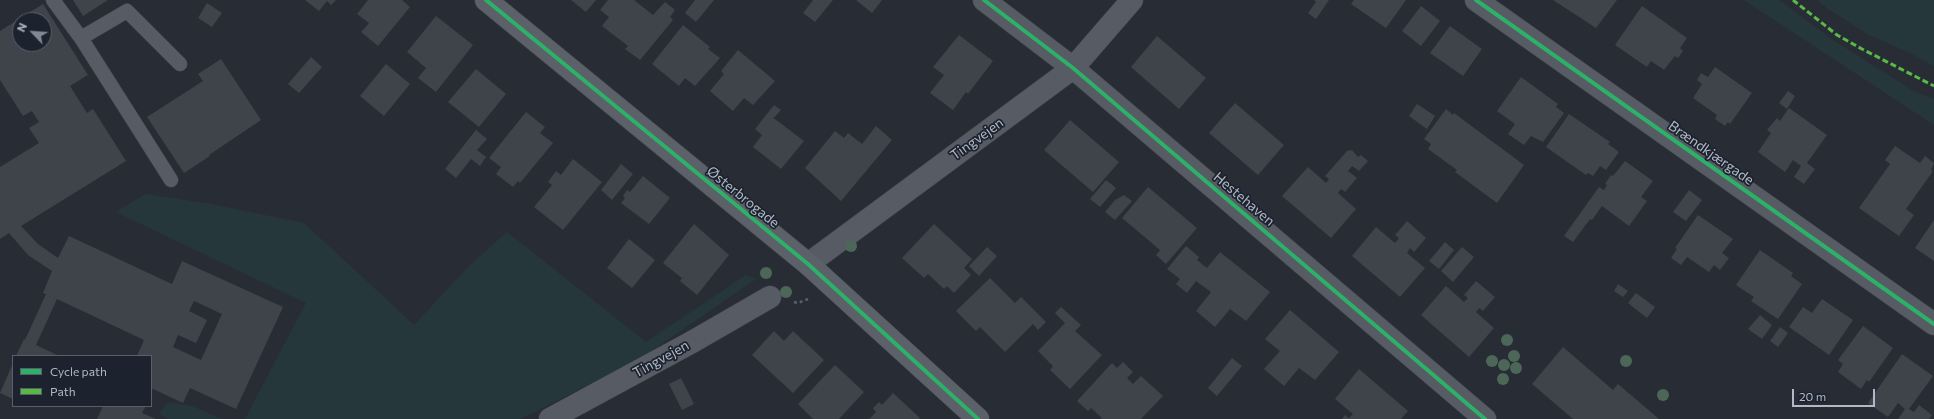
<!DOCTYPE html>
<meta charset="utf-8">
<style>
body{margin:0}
#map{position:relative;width:1934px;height:419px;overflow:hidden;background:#282d35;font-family:Commissioner,sans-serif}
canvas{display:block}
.legend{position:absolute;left:12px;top:355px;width:140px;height:52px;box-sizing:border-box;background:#1c232f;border:1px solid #585f6b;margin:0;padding:5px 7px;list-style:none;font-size:12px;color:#b1b9c6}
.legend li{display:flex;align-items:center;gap:8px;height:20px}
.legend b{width:20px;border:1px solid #585f6b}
.north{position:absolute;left:12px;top:12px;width:40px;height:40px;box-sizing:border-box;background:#1c232f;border:1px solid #585f6b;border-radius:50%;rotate:295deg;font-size:11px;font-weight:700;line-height:16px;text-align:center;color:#b1b9c6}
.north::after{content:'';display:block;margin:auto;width:14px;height:18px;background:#818893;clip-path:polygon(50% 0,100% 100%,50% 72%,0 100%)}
.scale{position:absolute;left:1792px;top:389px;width:83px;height:18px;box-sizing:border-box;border:2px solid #b1b9c6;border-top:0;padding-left:5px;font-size:12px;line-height:14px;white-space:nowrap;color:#b1b9c6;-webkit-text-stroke:3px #1c232f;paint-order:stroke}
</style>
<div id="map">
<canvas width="1934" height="419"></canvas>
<ul class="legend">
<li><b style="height:5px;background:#2db169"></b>Cycle path</li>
<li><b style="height:5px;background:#58b947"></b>Path</li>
</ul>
<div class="north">N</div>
<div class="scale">20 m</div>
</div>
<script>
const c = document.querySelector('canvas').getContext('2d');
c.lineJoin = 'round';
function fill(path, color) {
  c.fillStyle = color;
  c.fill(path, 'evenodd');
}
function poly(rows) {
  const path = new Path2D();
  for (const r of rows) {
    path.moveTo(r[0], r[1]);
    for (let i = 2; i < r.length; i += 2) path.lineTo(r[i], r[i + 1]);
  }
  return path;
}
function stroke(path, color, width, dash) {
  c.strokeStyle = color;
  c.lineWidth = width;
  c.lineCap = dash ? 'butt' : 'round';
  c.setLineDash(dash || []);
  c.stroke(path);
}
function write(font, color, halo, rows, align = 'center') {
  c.font = font + ' Commissioner,sans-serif';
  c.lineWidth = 3.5;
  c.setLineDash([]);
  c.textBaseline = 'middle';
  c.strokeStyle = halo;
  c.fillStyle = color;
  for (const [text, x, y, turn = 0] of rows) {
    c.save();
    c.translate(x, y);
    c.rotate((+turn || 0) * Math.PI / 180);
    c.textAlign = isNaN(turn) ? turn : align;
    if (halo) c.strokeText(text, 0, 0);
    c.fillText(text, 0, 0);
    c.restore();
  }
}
fill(poly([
 [1744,0,1779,0,1833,40,1915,92,1934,99,1934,125],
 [1817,0,1934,0,1934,66,1908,52,1869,35,1828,9],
 [145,194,206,203,304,223,414,325,469,266,507,232,646,342,746,275,756,279,637,361,520,419,245,419,306,303,116,212],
 [168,402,192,406,222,419,169,419,159,414]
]), '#25373a');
fill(poly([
 [73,0,108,0,83,16],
 [305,0,336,0,331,5,327,1,319,11],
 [368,0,402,0,410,7,378,46,361,32,369,23,357,14],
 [571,0,596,0,586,12],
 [608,0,634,0,653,15,665,2,675,10,670,17,673,20,640,60,625,49,628,46,602,26,609,17,600,10],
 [695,0,714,0,696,22,685,13],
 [813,0,833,0,815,22,803,13],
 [856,0,882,0,872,13],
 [1314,0,1329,0,1316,19,1308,13,1316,2],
 [1354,0,1406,0,1386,28,1351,4],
 [1553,0,1617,0,1596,28],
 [207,3,222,13,212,27,198,18],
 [43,4,88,75,70,86,87,113,93,109,126,161,21,226,38,244,58,258,69,236,172,284,182,261,283,307,236,409,190,388,183,403,151,388,151,356,137,356,144,340,57,299,36,345,57,355,57,356,16,356,24,339,25,340,46,294,43,293,52,271,28,255,9,233,0,239,0,167,39,143,29,128,39,122,32,111,23,116,0,80,0,31],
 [20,20,44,20,44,44,20,44],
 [194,301,222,314,201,360,173,347,178,335,196,343,207,320,189,311],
 [1421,6,1440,21,1421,46,1402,31],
 [1642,6,1687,38,1680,48,1683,51,1678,58,1675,56,1664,70,1651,61,1647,67,1615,45],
 [436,16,473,45,436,92,418,78,426,68,407,52],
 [683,25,710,47,708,49,720,58,695,86,685,78,679,86,652,64],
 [1450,26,1482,49,1463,76,1430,53],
 [959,35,993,61,968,94,966,92,953,110,930,93,944,75,933,67],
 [1157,36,1206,78,1179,109,1131,67],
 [738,50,775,81,753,105,744,98,733,111,710,91,724,74,721,71],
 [311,57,322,67,299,93,288,84],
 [221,59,261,120,209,155,210,156,184,173,147,117,203,81,198,74],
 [386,64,410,84,384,116,360,96],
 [1715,67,1752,93,1730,124,1728,122,1725,126,1715,119,1717,115,1693,98,1702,84,1697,80,1701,73,1708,77],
 [476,69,506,94,479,127,448,102],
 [1521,77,1558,104,1556,107,1564,113,1543,142,1531,136,1524,145,1508,134,1515,124,1497,111],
 [1788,91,1795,96,1787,109,1779,103],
 [1235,103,1284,145,1258,175,1209,133],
 [1417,104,1435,116,1427,129,1409,116],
 [774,105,781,110,773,119,775,119,804,141,781,169,753,147,762,135,755,129],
 [1789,108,1827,135,1807,163,1815,169,1804,184,1794,177,1801,166,1793,160,1785,172,1758,152,1771,133,1767,130,1777,118,1780,121],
 [1446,109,1453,115,1454,113,1524,165,1497,203,1455,172,1457,170,1428,149,1431,144,1424,139],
 [526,112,545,127,540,133,553,143,520,183,518,181,513,187,496,174,501,167,489,158],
 [1569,114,1610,142,1608,144,1619,152,1606,170,1600,166,1593,176,1588,173,1586,175,1546,147],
 [1070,120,1119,162,1093,192,1044,150],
 [876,126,892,140,841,201,805,168,835,131,844,138,848,133,862,144],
 [476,130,487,139,477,150,486,157,480,166,471,159,456,178,445,169],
 [1895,146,1920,163,1925,156,1934,163,1931,170,1933,171,1906,209,1914,215,1899,236,1859,208,1890,164,1885,160],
 [1352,150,1358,157,1361,155,1368,161,1359,171,1352,166,1348,171,1357,178,1345,192,1341,189,1338,193,1356,209,1331,238,1282,196,1308,167,1326,183,1329,179,1325,176,1347,151],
 [573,159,602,182,563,230,534,207,552,185,548,182,556,171,561,175],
 [1625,161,1653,181,1641,197,1647,201,1629,226,1602,206,1592,220,1590,219,1573,242,1564,236,1599,187,1604,190,1607,185,1605,184,1611,175,1613,176],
 [621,164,633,174,612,200,601,190],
 [643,176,670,198,649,224,621,203,625,198,623,196,627,190,630,192],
 [1106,180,1116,188,1100,207,1090,199],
 [1148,187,1197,228,1166,264,1156,255,1160,250,1122,218],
 [1689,190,1702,200,1686,221,1673,212],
 [1124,195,1132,201,1115,220,1105,212,1115,200],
 [1698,215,1733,239,1722,253,1729,258,1720,270,1714,265,1709,272,1687,257,1681,265,1671,258,1677,249,1675,248],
 [1934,220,1934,261,1915,248],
 [1407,221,1426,238,1414,252,1410,248,1407,253,1425,268,1400,297,1352,256,1376,227,1395,243,1399,238,1395,235],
 [694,224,729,255,697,295,680,281,682,278,663,263],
 [934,224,972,259,964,268,971,275,954,293,947,286,944,289,928,274,924,278,902,258],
 [629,239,655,260,632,288,607,268],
 [1445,242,1454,250,1439,269,1429,261],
 [1186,246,1199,257,1197,260,1207,268,1220,252,1270,292,1246,321,1230,309,1215,327,1196,311,1211,292,1196,281,1187,293,1176,284,1180,279,1167,269],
 [987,247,997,256,979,276,969,266],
 [1462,247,1474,257,1453,282,1441,271],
 [1760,250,1793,273,1791,276,1802,284,1778,319,1751,301,1754,297,1736,285],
 [990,278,1015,303,1021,297,1046,322,1038,330,1033,324,1005,352,980,327,976,331,956,311],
 [1476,281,1495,297,1483,311,1479,308,1476,312,1494,328,1469,357,1421,315,1446,286,1464,302,1468,298,1464,295],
 [1618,284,1628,291,1623,297,1614,291],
 [1636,293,1655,307,1647,318,1628,303],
 [1822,299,1853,320,1829,355,1789,327,1803,307,1812,313],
 [1061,307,1081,325,1075,331,1102,355,1070,389,1050,370,1053,366,1038,351,1065,323,1055,313],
 [1290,310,1339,352,1315,380,1299,368,1284,386,1264,369,1280,351,1265,339],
 [1760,315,1772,325,1762,339,1748,329],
 [1863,326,1893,348,1869,382,1867,380,1861,389,1838,372,1843,364,1838,360],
 [1780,327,1788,333,1778,347,1770,341],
 [774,331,784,341,793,331,824,360,793,393,752,355],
 [1563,347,1613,390,1618,384,1659,419,1573,419,1532,384],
 [1902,354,1933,376,1909,409,1914,412,1919,405,1932,415,1929,419,1898,419,1905,409,1898,403,1888,417,1868,403],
 [1232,358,1242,366,1217,396,1208,388],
 [1123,362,1133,372,1127,378,1133,384,1141,376,1163,396,1141,419,1101,419,1102,418,1091,408,1088,411,1077,401,1112,363,1117,368],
 [13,363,13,399,0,393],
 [835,365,864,392,839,419,813,419,798,404],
 [1359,369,1408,411,1401,419,1342,419,1345,415,1349,418,1353,414,1335,399],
 [681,378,694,404,682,410,669,384],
 [893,393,920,418,919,419,869,419,876,412,873,408,879,402,882,405],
 [103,406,146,406,142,413,156,419,97,419]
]), '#3f434a');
const service = poly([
 [53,0,81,38,171,180],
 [81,38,127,11,180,64]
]);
const minor = poly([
 [984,0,1073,68,1485,419],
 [1476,0,1934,324],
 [808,264,1073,68,1132,0],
 [550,419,692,342,770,297]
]);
const secondary = poly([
 [486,0,808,264,978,419]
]);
stroke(service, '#464950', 15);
stroke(minor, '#464950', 23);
stroke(secondary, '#464950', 23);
stroke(poly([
 [794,302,798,303,808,299]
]), '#5b6066', 2.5, [3, 3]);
stroke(service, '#575b63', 14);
stroke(minor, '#575b63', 22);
stroke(secondary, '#5c6068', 22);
stroke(poly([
 [1793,0,1837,35,1862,49,1934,86]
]), '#58b947', 3, [6, 3]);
stroke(poly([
 [486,0,808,264,978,419],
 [984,0,1073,68,1485,419],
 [1476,0,1934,324]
]), '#2db169', 4);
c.fillStyle = '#4c6758';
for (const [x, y] of [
 [851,246],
 [766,273],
 [786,292],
 [1507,340],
 [1514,356],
 [1492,361],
 [1626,361],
 [1504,365],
 [1516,368],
 [1503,379],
 [1663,395]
]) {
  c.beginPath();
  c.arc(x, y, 6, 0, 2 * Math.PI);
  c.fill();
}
write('14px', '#b1b9c6', '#1c232f', [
 ["Tingvejen",977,139,-36],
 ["Brændkjærgade",1711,153,35],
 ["Østerbrogade",743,197,39],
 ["Hestehaven",1244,199,40],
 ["Tingvejen",661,359,-29]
]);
</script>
